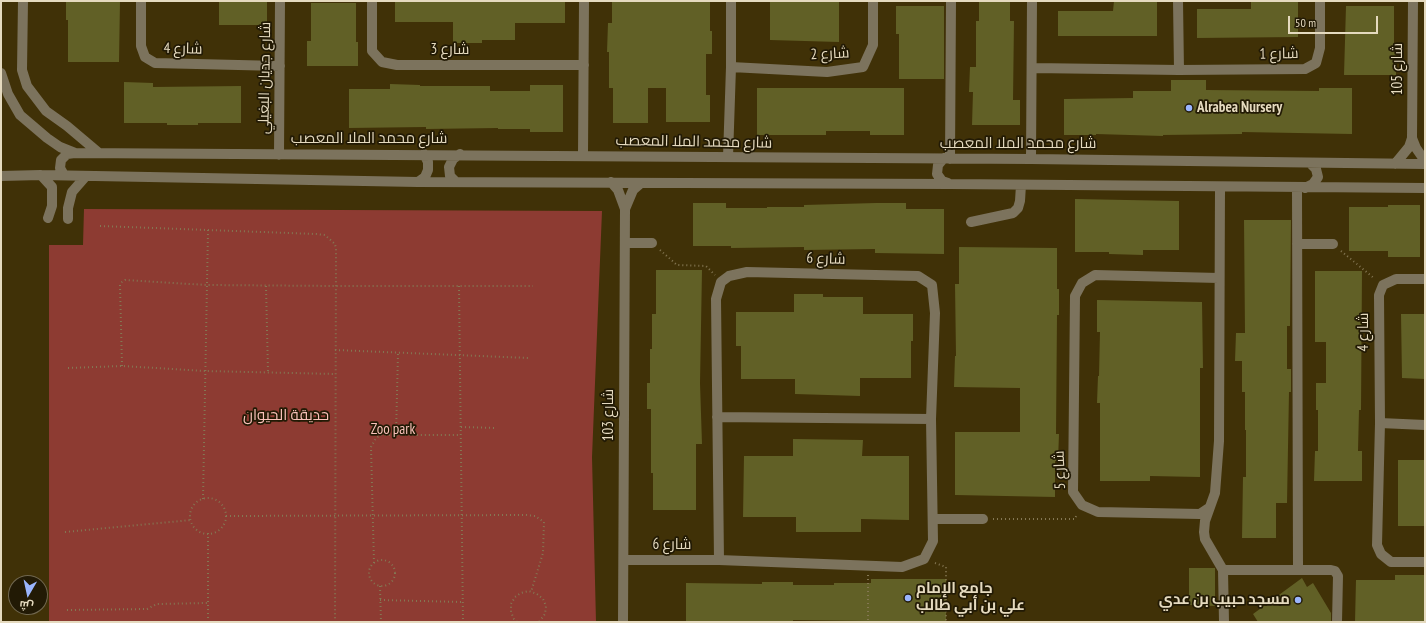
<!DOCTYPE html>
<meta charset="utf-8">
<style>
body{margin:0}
#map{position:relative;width:1426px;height:623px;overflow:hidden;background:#403107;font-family:"PT Sans Narrow",Cairo,sans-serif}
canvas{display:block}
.frame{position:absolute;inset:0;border:2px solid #e5dabf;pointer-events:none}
.north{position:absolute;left:8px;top:575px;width:40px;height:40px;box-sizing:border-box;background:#221a05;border:1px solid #70674f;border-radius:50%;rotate:189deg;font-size:11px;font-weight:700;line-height:16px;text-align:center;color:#e5dabf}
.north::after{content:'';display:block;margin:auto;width:14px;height:18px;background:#9ab5fd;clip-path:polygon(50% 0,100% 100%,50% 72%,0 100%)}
.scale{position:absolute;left:1288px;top:16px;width:90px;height:18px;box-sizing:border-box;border:2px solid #e5dabf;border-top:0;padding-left:5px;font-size:12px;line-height:14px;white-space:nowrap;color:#e5dabf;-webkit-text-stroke:3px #221a05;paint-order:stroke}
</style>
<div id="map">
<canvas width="1426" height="623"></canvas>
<div class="frame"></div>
<div class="north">ش</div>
<div class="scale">50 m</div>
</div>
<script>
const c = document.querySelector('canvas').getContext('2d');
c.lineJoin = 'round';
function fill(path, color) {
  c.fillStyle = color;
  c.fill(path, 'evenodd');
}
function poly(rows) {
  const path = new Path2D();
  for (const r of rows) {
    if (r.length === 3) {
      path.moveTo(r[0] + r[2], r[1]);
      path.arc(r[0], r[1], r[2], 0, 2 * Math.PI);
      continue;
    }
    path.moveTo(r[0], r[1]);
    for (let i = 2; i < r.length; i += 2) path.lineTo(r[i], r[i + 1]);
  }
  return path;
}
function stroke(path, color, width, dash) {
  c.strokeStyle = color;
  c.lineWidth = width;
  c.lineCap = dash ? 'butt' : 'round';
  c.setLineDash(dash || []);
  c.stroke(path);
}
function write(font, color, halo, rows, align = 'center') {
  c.font = font + ' "PT Sans Narrow",Cairo,sans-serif';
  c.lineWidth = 3.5;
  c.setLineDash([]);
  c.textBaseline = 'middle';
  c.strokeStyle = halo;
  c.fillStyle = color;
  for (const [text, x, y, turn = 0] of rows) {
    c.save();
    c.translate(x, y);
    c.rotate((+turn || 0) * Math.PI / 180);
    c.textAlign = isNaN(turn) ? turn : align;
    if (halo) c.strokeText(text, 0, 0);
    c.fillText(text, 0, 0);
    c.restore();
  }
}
fill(poly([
 [84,209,602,211,592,457,596,622,49,622,49,245,83,245]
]), '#8d3b32');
fill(poly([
 [66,1,120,1,119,62,68,62,68,20,66,20],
 [219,1,267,1,267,25,219,25],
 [395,1,565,1,565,23,515,23,515,40,482,40,482,43,453,43,453,22,395,22],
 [612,1,710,1,710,31,712,31,712,54,706,54,706,95,710,95,710,122,666,122,666,88,648,88,648,123,613,123,613,88,609,88,609,52,607,52,608,23,612,23],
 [770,1,839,1,839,42,770,40],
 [979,1,1010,1,1010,21,1014,21,1013,100,1020,100,1020,125,972,125,973,92,969,92,970,67,976,67,976,21,979,21],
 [1114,1,1157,1,1157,36,1058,36,1058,11,1113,11],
 [1251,1,1298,1,1298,37,1197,38,1197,9,1251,9],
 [311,3,356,3,356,42,358,42,358,66,307,66,307,41,311,41],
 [896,6,944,6,944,79,899,79,899,34,896,34],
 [1346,6,1394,6,1394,45,1396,45,1396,75,1344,75],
 [1171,80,1206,80,1206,90,1319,91,1319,88,1352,88,1352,134,1242,132,1242,134,1163,135,1163,136,1096,134,1096,135,1064,135,1064,99,1133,98,1133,91,1171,91],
 [124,82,153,83,153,87,241,86,241,123,198,123,198,125,167,125,167,123,124,123],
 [390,84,420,85,420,86,490,86,490,91,530,91,530,85,563,85,563,132,530,132,530,129,498,129,498,128,426,129,426,127,349,128,349,89,390,89],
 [757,88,904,88,904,135,870,135,870,131,826,131,826,135,757,135],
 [1075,199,1179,201,1179,250,1143,250,1143,255,1109,254,1109,252,1075,252],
 [693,203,726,203,726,208,767,208,767,207,804,207,804,205,876,203,906,203,906,209,944,209,944,254,875,253,875,249,804,250,804,247,731,248,731,246,693,246],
 [1388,205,1420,205,1420,257,1388,257,1388,251,1349,251,1349,207,1388,207],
 [1244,220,1291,220,1290,326,1287,326,1287,369,1291,369,1291,392,1289,392,1287,503,1276,503,1276,538,1242,538,1243,477,1246,477,1246,430,1245,430,1245,392,1242,392,1242,361,1235,361,1236,333,1245,333],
 [959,247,1057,248,1057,289,1059,289,1059,315,1057,315,1056,434,1059,434,1058,461,1055,461,1055,497,955,495,955,432,1020,432,1020,388,954,387,955,356,956,356,955,284,959,284],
 [656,270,702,270,700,383,702,444,696,444,696,510,653,510,653,473,651,473,651,409,647,409,647,383,650,383,650,349,652,349,652,314,656,314],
 [1315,271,1362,271,1361,410,1359,410,1358,451,1362,451,1362,481,1314,481,1315,451,1318,451,1318,410,1316,410,1316,383,1326,383,1326,342,1315,342],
 [794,294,823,294,823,297,863,297,863,314,913,314,913,341,911,341,911,378,860,378,860,396,795,394,795,379,741,379,741,346,736,346,736,312,794,312],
 [1097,300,1202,302,1203,368,1200,368,1200,477,1150,476,1150,481,1100,481,1100,403,1097,403,1098,376,1099,376,1100,332,1097,332],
 [1401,314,1425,314,1425,379,1402,378],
 [793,439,863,440,862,456,909,456,909,520,861,519,861,532,796,532,796,517,743,517,744,456,793,456],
 [1398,460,1425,460,1425,526,1398,526],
 [1189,568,1215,568,1215,606,1189,605],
 [1395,575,1425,575,1425,622,1355,622,1356,580,1395,580],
 [1302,578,1307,587,1313,583,1331,613,1331,622,1258,622,1253,614],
 [871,579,946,579,946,622,793,620,793,622,686,622,686,583,762,584,762,582,793,582,793,585,834,585,834,583,871,583]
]), '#616026');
stroke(poly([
 [100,226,316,234,325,235,335,244,336,249,335,622],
 [660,250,677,265,706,266,715,275],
 [1341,251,1375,279],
 [266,286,268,372],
 [459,286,463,622],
 [335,350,529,358],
 [122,366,120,285,122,282,125,280,207,285,335,286,533,286],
 [68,368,122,366,205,371,335,374],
 [461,427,497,428],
 [396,435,398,353],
 [208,516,18],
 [203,499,208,230],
 [226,516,526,515,535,516,544,522,543,553,531,592],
 [993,519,1075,519,1077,514],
 [65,532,191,520],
 [208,533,208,622],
 [382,573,13],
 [374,563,371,447,376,438,381,435,460,435],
 [935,563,946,567,946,622],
 [868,575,868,622],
 [380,586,381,622],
 [380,600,462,602],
 [67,610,147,609,157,604,208,603],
 [517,622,514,619,511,612,511,604,515,597,521,593,529,591,537,594,543,599,546,606,545,614,539,622]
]), '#847753', 2, [1, 3]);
stroke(poly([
 [23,1,22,70,27,86,46,111,67,126,99,153],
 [141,1,141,46,145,57,155,63,280,66],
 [372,1,372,51,382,62,397,65,584,65],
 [1178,1,1179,70],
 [1413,1,1412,138,1416,148,1425,161],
 [731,67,827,72,863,67,873,45,873,1],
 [1033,68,1179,70,1305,69,1316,63,1320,48,1320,1],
 [1,73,8,94,20,115,47,138,60,147,75,153,1031,159,1425,164],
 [279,155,280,1],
 [583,155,584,1],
 [728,157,731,67,731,1],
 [944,158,938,165,937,174,942,181,948,183],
 [950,159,951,1],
 [1031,159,1032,1],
 [1395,164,1409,147,1412,138],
 [41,175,52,187,52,206,48,218],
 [64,175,60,168,61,160,67,154,75,153],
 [1,176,41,175,418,182,950,184,1425,188],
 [418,182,425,177,428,170,428,162,424,154],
 [456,182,450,176,449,167,453,159,460,154],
 [611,182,618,190,625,209,623,622],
 [1220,187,1219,441,1215,493,1205,521,1204,532,1205,539,1223,570,1224,622],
 [1297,188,1298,570],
 [1305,188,1313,184,1318,177,1316,169,1310,163],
 [625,209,633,190,641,183],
 [68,219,68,208,72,192,86,176],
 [971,222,1013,213,1018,208,1020,201,1021,185],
 [625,243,652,243],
 [1297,244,1333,244],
 [1425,279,1396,279,1383,285,1379,295,1380,423,1377,545,1381,554,1391,562,1425,562],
 [717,417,931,419],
 [1380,423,1425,425],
 [1209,508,1200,514,1098,512,1082,505,1073,492,1075,296,1082,283,1095,275,1219,278],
 [933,519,983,519],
 [624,560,719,560,902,567,924,559,933,541,931,419,935,313,932,285,918,276,747,272,729,276,721,282,716,299,719,560],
 [1223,570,1331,570,1335,571,1338,576,1337,622]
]), '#7c735d', 10);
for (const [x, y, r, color] of [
 [1189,108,4,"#9ab5fd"],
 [908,598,4,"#9ab5fd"],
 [1298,600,4,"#9ab5fd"]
]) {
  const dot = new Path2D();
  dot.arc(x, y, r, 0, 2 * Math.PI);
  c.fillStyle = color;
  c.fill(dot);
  stroke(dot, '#221a05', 1.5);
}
write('15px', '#e5dabf', '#221a05', [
 ["شارع 4",183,49,1],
 ["شارع 3",450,50],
 ["شارع 2",830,54,-3],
 ["شارع 1",1279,54,-1],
 ["شارع 105",1398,69,-90],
 ["شارع جديان البغيلي",265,78,-89],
 ["شارع محمد الملا المعصب",369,139],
 ["شارع محمد الملا المعصب",694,142,1],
 ["شارع محمد الملا المعصب",1018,144],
 ["شارع 6",826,259,2],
 ["شارع 4",1364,332,-90],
 ["شارع 103",609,415,-90],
 ["شارع 5",1060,470,-92],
 ["شارع 6",672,545]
]);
write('bold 15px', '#e5dabf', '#221a05', [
 ["Alrabea Nursery",1197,108],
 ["جامع الإمام",916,589],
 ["علي بن أبي طالب",916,606],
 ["مسجد حبيب بن عدي",1290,600,"right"]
], 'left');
write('15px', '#f9c2ba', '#221a05', [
 ["حديقة الحيوان",286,416],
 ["Zoo park",393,430]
]);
</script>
